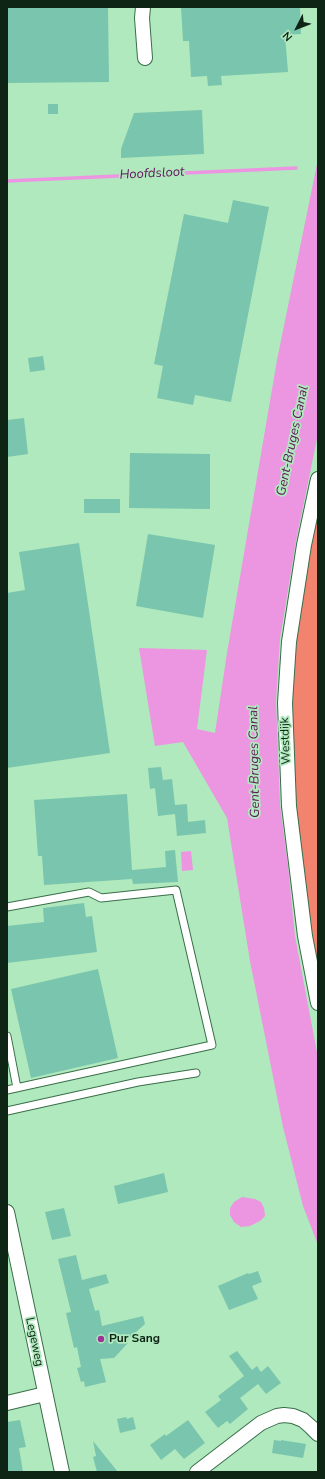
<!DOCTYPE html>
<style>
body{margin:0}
#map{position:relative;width:325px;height:1479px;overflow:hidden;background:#b0e9bd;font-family:"Nunito Sans",sans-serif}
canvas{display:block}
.frame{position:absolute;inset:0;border:8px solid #0e2415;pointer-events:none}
.north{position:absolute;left:277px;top:8px;width:40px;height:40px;-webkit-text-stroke:3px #b0e9bd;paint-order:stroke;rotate:228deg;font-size:11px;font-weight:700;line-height:16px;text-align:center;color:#0e2415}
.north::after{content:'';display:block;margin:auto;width:14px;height:18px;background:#0e2415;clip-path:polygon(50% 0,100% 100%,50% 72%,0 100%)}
</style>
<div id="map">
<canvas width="325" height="1479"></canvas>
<div class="frame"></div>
<div class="north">N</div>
</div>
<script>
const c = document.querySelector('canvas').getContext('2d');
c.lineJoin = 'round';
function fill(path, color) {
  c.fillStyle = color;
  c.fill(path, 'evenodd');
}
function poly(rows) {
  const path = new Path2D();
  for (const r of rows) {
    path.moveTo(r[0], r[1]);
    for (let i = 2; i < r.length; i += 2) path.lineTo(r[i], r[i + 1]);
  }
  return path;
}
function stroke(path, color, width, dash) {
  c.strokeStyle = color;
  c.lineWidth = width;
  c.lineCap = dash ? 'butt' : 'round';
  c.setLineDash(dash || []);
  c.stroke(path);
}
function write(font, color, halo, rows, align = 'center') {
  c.font = font + ' "Nunito Sans",sans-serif';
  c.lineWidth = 3.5;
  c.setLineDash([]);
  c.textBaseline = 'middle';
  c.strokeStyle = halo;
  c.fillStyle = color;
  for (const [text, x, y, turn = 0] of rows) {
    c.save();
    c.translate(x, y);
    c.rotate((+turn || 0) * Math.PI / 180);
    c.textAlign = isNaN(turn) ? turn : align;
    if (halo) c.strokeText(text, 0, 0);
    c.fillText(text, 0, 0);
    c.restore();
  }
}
fill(poly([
 [318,508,318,977,310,934,295,804,291,701,295,640,311,543]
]), '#f2836f');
fill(poly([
 [318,159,318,434,296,541,280,639,276,701,280,805,288,866,295,936,318,1058,318,1245,303,1206,283,1127,250,961,227,818,183,742,155,746,139,648,207,650,197,729,215,733,227,653,277,360],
 [191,851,193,870,182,871,181,852],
 [242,1197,255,1199,261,1202,264,1208,265,1216,260,1221,250,1226,241,1227,234,1222,230,1215,230,1208,234,1202]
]), '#ec95e1');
stroke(poly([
 [7,181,296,168]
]), '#ec95e1', 3.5);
fill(poly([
 [7,7,108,7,109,82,7,83],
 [181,7,300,7,301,34,285,35,288,72,221,76,222,85,208,86,207,76,191,77,189,41,183,41],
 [48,104,58,104,58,114,48,114],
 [202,110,204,154,121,158,121,149,134,113],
 [233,200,269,207,231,402,195,395,193,405,157,398,163,366,154,364,184,214,228,223],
 [43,356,45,370,30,372,28,358],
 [24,418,28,454,7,457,7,420],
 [130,453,210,454,210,509,129,508],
 [84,499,120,499,120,513,84,513],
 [148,534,215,545,203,618,136,606],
 [79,543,110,753,7,768,7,593,25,590,19,552],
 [161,767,163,780,172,779,175,805,187,804,188,822,205,820,206,833,177,836,175,814,158,816,155,788,150,789,148,768],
 [127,794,132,870,166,867,165,851,175,850,178,882,133,884,132,879,44,885,42,856,38,856,34,800],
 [84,903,86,917,92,916,97,952,7,963,7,926,44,922,43,908],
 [98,969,118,1058,31,1078,11,989],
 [164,1173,168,1192,118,1204,114,1186],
 [64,1208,71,1236,52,1240,45,1212],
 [76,1255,82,1280,106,1274,109,1283,89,1289,95,1311,99,1310,102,1326,143,1316,145,1324,126,1341,128,1343,114,1358,100,1359,106,1382,85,1387,84,1381,81,1382,77,1368,81,1367,77,1347,74,1348,66,1313,71,1312,58,1259],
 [258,1271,262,1282,252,1286,258,1299,229,1310,218,1286,248,1273,249,1274],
 [237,1351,252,1370,257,1366,261,1372,268,1366,281,1383,266,1394,258,1384,240,1398,248,1409,230,1424,227,1421,218,1428,205,1412,221,1400,218,1396,244,1376,229,1356],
 [126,1417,127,1419,133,1417,136,1429,120,1433,117,1419],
 [20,1420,26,1447,19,1448,23,1472,7,1472,7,1422],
 [188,1420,205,1443,184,1459,175,1449,161,1460,150,1445,165,1434,166,1436],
 [274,1440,281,1441,281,1440,306,1444,303,1458,272,1453],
 [93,1441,118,1472,97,1472,93,1457,96,1456]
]), '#7ac5ad');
const service = poly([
 [7,907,89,892,101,898,176,890,212,1045,7,1090],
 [7,1036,17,1088],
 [7,1111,138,1082,196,1073]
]);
const minor = poly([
 [143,7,142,18,145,58],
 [318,479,304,545,289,642,285,703,289,806,305,936,318,1003],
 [7,1212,62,1472],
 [7,1403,45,1394],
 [197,1472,261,1423,277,1416,284,1415,293,1416,303,1420,311,1427,318,1434]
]);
stroke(service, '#396e49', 9);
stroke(minor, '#396e49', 16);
stroke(service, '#fff', 7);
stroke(minor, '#fff', 14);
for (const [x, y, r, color] of [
 [101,1339,4,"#9d3394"]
]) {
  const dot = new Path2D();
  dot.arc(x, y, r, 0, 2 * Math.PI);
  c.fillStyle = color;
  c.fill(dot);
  stroke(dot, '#b0e9bd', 1.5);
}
write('12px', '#0e2415', '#b0e9bd', [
 ["Westdijk",286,741,-92],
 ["Legeweg",34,1342,78]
]);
write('bold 12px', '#0e2415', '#b0e9bd', [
 ["Pur Sang",109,1339]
], 'left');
write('italic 13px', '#61155b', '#b0e9bd', [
 ["Hoofdsloot",152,174,-3],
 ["Gent-Bruges Canal",293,441,-78],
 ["Gent-Bruges Canal",255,762,-91]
]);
</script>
